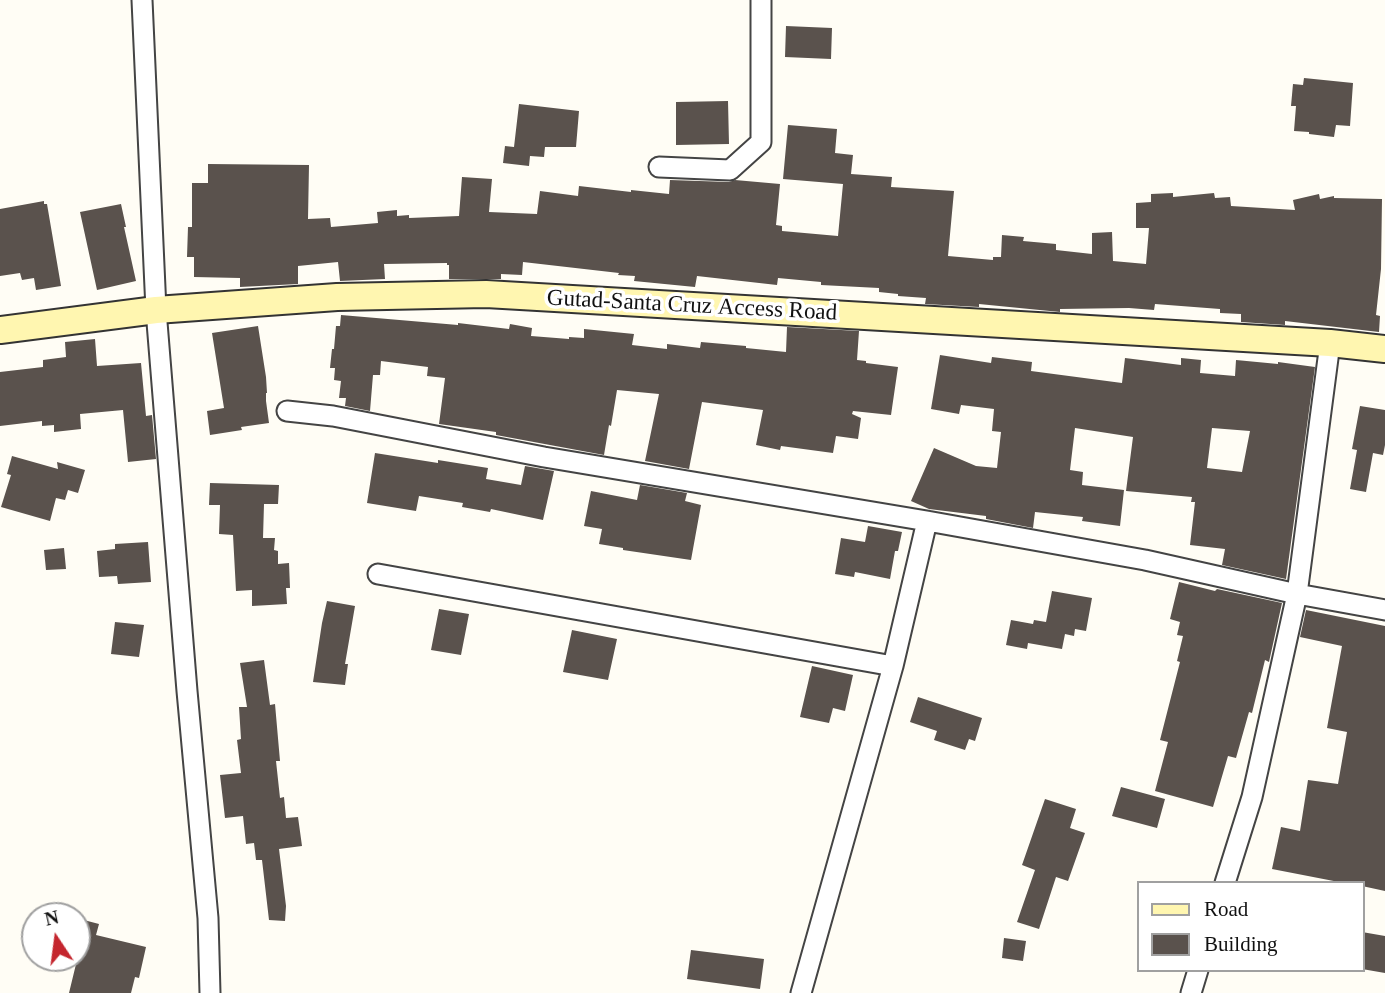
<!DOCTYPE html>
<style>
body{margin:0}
#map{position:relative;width:1385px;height:993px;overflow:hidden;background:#fffdf5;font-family:Georgia,serif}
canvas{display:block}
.legend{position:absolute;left:1137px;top:881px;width:228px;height:91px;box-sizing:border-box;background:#fff;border:2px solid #a0a0a0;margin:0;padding:9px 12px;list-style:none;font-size:21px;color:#111}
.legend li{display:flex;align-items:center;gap:14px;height:35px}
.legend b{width:35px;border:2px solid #a0a0a0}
.north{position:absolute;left:21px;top:902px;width:70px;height:70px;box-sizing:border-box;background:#fff;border:2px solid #a0a0a0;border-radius:50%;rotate:347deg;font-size:19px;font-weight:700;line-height:28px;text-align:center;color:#111}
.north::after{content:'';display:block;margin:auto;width:24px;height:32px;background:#c4262e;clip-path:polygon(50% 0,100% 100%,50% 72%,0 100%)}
</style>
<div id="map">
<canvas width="1385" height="993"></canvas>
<ul class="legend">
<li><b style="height:9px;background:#fff6b0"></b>Road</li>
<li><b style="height:19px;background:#5a524d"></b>Building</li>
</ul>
<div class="north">N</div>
</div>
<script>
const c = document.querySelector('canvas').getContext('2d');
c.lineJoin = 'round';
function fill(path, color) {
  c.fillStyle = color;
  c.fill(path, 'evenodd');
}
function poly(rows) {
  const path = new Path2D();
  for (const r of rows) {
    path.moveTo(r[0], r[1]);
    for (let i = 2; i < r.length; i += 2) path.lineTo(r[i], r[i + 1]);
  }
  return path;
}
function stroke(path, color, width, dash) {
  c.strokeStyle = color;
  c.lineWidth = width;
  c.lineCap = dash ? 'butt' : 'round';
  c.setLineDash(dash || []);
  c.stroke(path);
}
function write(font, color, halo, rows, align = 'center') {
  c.font = font + ' Georgia,serif';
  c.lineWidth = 7;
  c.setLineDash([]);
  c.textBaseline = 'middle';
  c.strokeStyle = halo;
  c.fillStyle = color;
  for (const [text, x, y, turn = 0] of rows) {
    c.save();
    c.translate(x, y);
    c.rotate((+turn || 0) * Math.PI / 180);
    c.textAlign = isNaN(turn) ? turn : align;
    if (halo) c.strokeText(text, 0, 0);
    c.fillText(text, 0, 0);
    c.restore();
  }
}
fill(poly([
 [786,26,832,28,831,59,785,57],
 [1304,78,1353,83,1350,126,1336,125,1334,137,1309,134,1309,132,1294,131,1296,106,1291,106,1293,84,1303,85],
 [728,101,729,144,676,145,676,102],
 [519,104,579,111,576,147,545,147,544,157,530,156,529,166,503,163,505,146,514,147],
 [788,125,837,129,835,153,853,155,851,174,892,177,891,187,954,191,948,256,993,260,993,257,1001,257,1002,235,1024,237,1023,241,1056,244,1056,250,1092,254,1092,233,1112,232,1113,261,1146,264,1149,228,1136,228,1136,203,1151,202,1151,194,1173,193,1173,197,1214,193,1215,198,1230,197,1231,206,1295,210,1293,200,1319,194,1320,199,1334,196,1334,198,1382,199,1381,269,1376,315,1380,316,1379,332,1285,321,1285,325,1241,322,1241,314,1220,313,1220,309,1155,304,1154,310,1129,308,1060,309,1060,312,979,304,979,307,925,304,926,298,898,296,898,294,879,292,879,288,821,285,821,282,778,278,777,285,697,276,695,287,634,281,635,276,618,275,619,273,523,262,522,275,501,274,501,279,449,279,449,265,447,265,447,263,384,264,385,279,340,281,338,262,298,266,298,284,240,287,240,278,194,277,194,257,187,257,188,227,192,227,192,183,208,183,208,164,309,165,308,219,330,218,331,227,378,223,377,212,397,210,397,216,409,215,409,218,459,216,462,177,492,179,489,212,537,214,540,191,578,196,579,186,631,192,631,190,669,194,670,180,729,182,735,180,780,184,776,225,782,226,782,231,838,236,843,184,783,179],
 [44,201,44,204,47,204,61,286,36,290,34,278,22,280,20,273,0,276,0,209],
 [121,204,126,227,124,227,136,281,97,290,80,212],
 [341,315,458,325,458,323,509,329,510,324,532,328,531,336,569,339,569,337,584,338,584,329,634,334,632,345,667,349,667,344,700,348,701,342,746,346,746,348,786,352,787,327,859,331,857,360,866,361,866,363,898,367,891,415,853,411,852,414,861,418,858,439,836,436,833,453,781,446,780,450,756,445,763,410,702,402,689,469,645,461,659,394,617,390,611,426,609,425,604,455,496,435,496,432,439,424,445,378,427,376,428,367,381,361,380,375,373,375,370,411,345,406,346,398,339,398,341,381,334,380,335,368,330,368,332,349,334,349,336,326,340,326],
 [258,326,266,377,267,393,266,393,266,401,269,423,241,427,242,430,210,435,207,411,224,408,212,333],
 [95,339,97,366,141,363,146,416,152,415,156,459,128,462,123,410,80,414,81,429,54,432,54,425,42,426,42,421,0,426,0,372,43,367,43,360,66,357,65,342],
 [940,355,991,363,992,357,1032,362,1031,371,1122,383,1125,358,1181,365,1181,358,1201,360,1200,373,1235,376,1236,360,1278,364,1278,362,1315,367,1286,579,1222,565,1225,549,1190,545,1195,502,1191,502,1192,497,1126,491,1133,437,1075,428,1070,470,1083,472,1082,485,1124,490,1120,526,1082,521,1083,517,1035,512,1033,528,986,519,986,516,929,509,911,501,934,448,976,466,997,468,1001,432,992,431,994,409,961,405,959,414,931,409],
 [1212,428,1250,431,1242,472,1207,468],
 [1360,406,1385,410,1385,445,1383,455,1373,453,1366,492,1350,489,1357,450,1352,449],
 [375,453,438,463,438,460,488,468,486,479,521,485,525,466,554,471,543,520,491,509,490,512,462,507,463,503,419,496,416,511,367,503],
 [12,456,58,469,57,462,85,470,78,493,68,490,65,500,56,498,50,521,1,507,11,475,7,474],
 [210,483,279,485,278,504,264,504,263,538,275,538,274,550,278,551,278,564,289,563,290,588,286,588,287,604,252,606,252,590,236,591,233,535,219,534,220,505,209,505],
 [640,485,687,493,685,501,701,505,691,560,623,550,623,548,599,544,602,529,584,526,591,491,637,500],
 [868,526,902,532,898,551,895,551,890,579,855,572,854,577,835,574,841,538,865,542],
 [148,542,151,582,118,584,117,576,99,577,97,551,115,549,115,544],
 [64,548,66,569,46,570,44,550],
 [1179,582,1215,591,1217,589,1282,603,1269,662,1265,660,1252,713,1249,712,1236,758,1228,756,1213,807,1155,791,1168,742,1160,740,1180,662,1177,661,1183,636,1177,635,1180,622,1170,619],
 [1052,591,1092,598,1086,631,1075,629,1074,636,1065,634,1062,649,1028,643,1027,649,1006,645,1011,620,1033,624,1034,620,1046,622],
 [327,601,355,606,345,664,348,664,345,685,313,682,322,623],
 [439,609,469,614,461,655,431,650],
 [1306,610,1385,626,1385,891,1362,886,1362,883,1344,883,1272,869,1281,827,1300,831,1308,780,1338,784,1347,732,1327,728,1342,646,1300,637],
 [115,622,144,625,139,657,111,654],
 [572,630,617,639,608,680,563,672],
 [264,660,270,705,275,704,280,761,276,761,280,798,284,797,286,818,298,817,302,846,279,849,286,906,285,921,269,920,262,860,256,860,254,843,246,844,243,816,225,818,220,775,241,773,237,740,241,739,239,707,247,707,240,663],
 [812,666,853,675,845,711,833,708,829,723,800,717],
 [918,697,982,718,975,741,969,739,965,750,934,740,937,731,910,722],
 [1121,787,1165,799,1157,828,1112,816],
 [1045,799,1076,809,1070,828,1085,833,1068,881,1056,877,1039,929,1017,922,1035,870,1022,865],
 [80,919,99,924,96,935,146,947,139,978,135,977,131,993,69,993,77,960,77,934],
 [1362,932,1385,936,1385,973,1362,969],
 [1004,938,1026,941,1023,961,1002,958],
 [691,950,764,959,760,989,687,979]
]), '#5a524d');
const minor = poly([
 [142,0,156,310,187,691,208,918,210,993],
 [659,167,730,170,761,142,761,0],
 [287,411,333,416,544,457,927,521,1145,560,1297,594,1385,610],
 [378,574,893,666],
 [1225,883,1252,797,1297,594,1330,343],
 [801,993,893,666,927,521],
 [1191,993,1198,970]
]);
const secondary = poly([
 [0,330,156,310,337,297,486,294,1330,343,1385,349]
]);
stroke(minor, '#444', 23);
stroke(secondary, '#333', 30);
stroke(minor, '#fff', 19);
stroke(secondary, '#fff6b0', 26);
write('23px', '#111', '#fff', [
 ["Gutad-Santa Cruz Access Road",692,306,3]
]);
</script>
